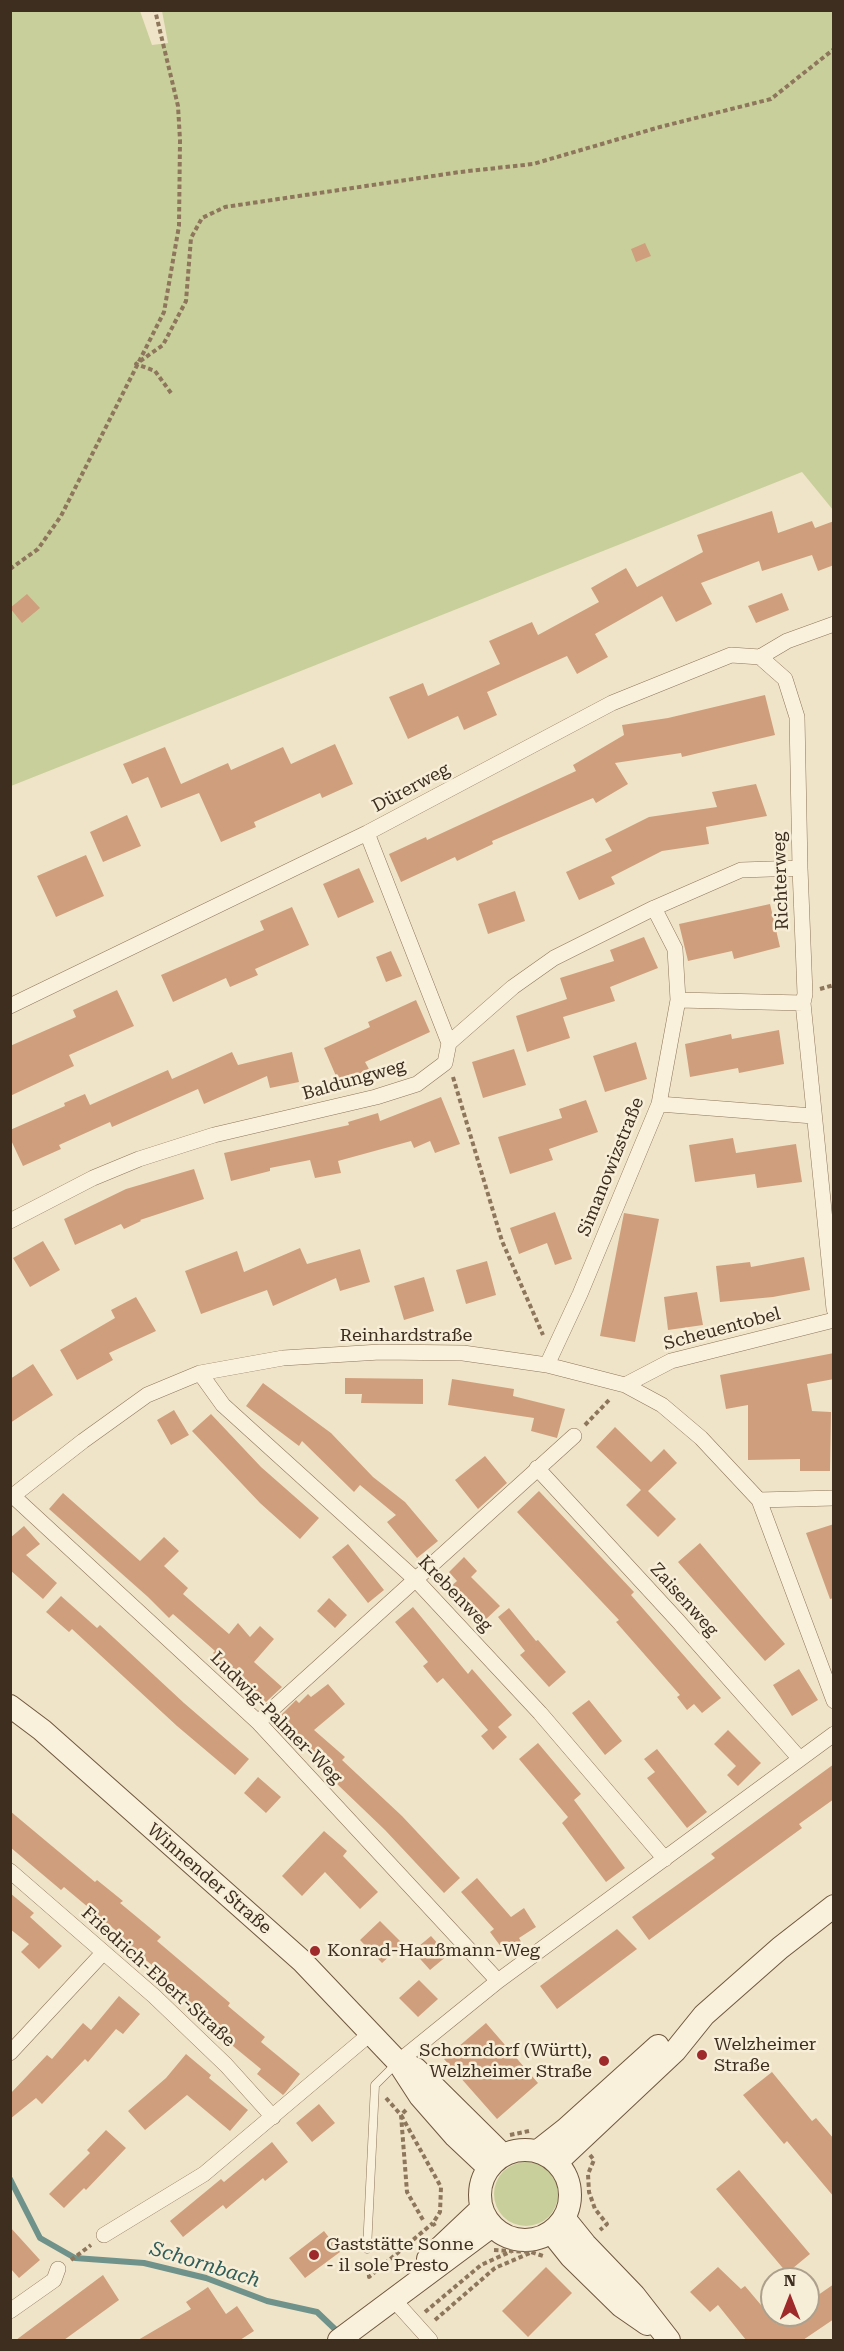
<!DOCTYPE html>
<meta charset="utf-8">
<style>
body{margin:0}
#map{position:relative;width:844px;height:2351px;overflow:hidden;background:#f0e4c8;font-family:"Roboto Serif",serif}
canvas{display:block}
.frame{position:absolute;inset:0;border:12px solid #3d2e20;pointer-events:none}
.north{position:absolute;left:760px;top:2267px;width:60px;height:60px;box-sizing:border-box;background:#f7eed8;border:2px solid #ada18e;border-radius:50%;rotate:0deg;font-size:16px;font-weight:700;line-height:24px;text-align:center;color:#3d2e20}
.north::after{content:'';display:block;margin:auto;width:21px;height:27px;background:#9e2a2b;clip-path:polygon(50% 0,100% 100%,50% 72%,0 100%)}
</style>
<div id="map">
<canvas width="844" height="2351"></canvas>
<div class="frame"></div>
<div class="north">N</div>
</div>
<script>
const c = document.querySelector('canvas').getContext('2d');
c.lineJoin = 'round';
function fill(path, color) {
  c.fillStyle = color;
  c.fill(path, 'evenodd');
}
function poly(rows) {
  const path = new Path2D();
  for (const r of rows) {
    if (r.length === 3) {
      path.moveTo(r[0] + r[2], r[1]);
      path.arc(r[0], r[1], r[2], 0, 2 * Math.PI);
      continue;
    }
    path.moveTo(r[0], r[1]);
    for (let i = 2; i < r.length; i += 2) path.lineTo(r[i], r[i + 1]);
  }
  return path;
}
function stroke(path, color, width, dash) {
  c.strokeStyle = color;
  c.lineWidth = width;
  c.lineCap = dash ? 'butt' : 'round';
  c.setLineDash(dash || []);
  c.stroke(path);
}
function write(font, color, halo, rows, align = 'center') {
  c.font = font + ' "Roboto Serif",serif';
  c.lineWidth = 5;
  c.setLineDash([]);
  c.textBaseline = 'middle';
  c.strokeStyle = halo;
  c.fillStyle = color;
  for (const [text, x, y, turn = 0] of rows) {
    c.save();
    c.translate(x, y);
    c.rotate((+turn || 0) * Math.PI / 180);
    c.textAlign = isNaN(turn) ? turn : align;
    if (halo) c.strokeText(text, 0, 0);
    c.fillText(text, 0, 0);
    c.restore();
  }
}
fill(poly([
 [11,11,140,11,152,45,168,43,162,11,833,11,833,510,802,472,11,786],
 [526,2194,32]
]), '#c9cf9b');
stroke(poly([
 [10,2179,40,2238,75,2258,144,2263,206,2278,267,2301,317,2312,339,2333]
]), '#6f938a', 6);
fill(poly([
 [645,243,651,256,636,262,631,249],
 [772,511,778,533,812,521,815,528,834,521,834,565,818,571,812,555,762,571,759,561,701,583,712,604,676,622,662,596,595,634,608,657,577,674,567,656,487,692,497,715,464,730,458,716,408,739,389,697,423,683,428,696,500,664,489,641,532,622,538,635,599,602,591,588,626,568,637,587,703,552,697,535],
 [782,593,789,610,756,623,748,606],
 [27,594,40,608,22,623,10,608],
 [765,695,775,735,682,757,681,753,615,763,628,784,596,803,593,798,492,841,493,844,457,861,455,857,401,882,389,854,426,837,427,840,576,771,573,765,624,735,622,725,668,718],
 [335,744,353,784,322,798,320,793,254,822,256,827,221,842,199,793,161,808,148,777,132,784,123,764,165,747,181,784,228,763,231,770,283,747,291,764],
 [756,784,767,816,706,827,709,844,662,851,611,877,615,884,579,900,566,872,612,851,605,839,649,817,717,807,712,792],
 [127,815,141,846,103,862,90,832],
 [86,855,104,896,56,917,37,876],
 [359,868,374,902,338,918,323,884],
 [515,891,525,921,488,934,478,904],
 [770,904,780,947,734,959,732,951,688,961,679,924],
 [292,907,309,945,255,969,258,975,230,987,226,978,173,1002,161,975,264,930,260,921],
 [644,937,658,968,610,987,615,1001,563,1017,570,1038,527,1052,516,1016,567,999,560,978,614,961,610,950],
 [391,951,402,976,386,982,376,957],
 [117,990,134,1026,69,1055,74,1066,10,1096,10,1046,76,1017,73,1010],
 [416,1000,430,1032,365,1062,369,1069,339,1083,324,1048,370,1027,368,1022],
 [779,1030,784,1064,739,1073,738,1068,690,1077,685,1044,731,1034,732,1039],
 [636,1042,647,1079,605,1092,593,1056],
 [514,1049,526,1085,483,1098,472,1062],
 [232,1052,238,1065,292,1052,299,1082,270,1088,267,1076,204,1104,198,1089,112,1127,110,1122,59,1145,61,1149,23,1166,10,1138,10,1130,65,1106,64,1103,85,1094,90,1105,168,1070,172,1079],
 [441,1097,460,1144,435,1153,430,1141,414,1148,411,1141,338,1161,341,1173,315,1178,310,1160,270,1168,270,1171,231,1181,224,1153,349,1125,348,1122,378,1113,380,1121],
 [586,1100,598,1132,549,1149,553,1160,510,1174,498,1137,562,1118,559,1109],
 [733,1138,736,1153,796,1144,802,1182,757,1188,755,1174,695,1182,689,1145],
 [194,1169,204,1199,140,1220,141,1221,124,1229,121,1224,75,1245,64,1219,126,1189],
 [555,1212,572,1259,555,1265,547,1243,519,1254,510,1228],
 [624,1213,659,1219,635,1342,600,1336],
 [43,1241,60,1270,30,1287,13,1258],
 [300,1248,307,1264,360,1249,370,1282,340,1291,336,1278,273,1306,267,1290,201,1314,185,1271,237,1251,244,1272],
 [804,1257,810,1290,773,1297,720,1302,716,1266,750,1262,751,1267],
 [487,1261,496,1295,466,1304,456,1270],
 [424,1277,434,1311,404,1320,394,1286],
 [697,1292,703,1325,668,1330,664,1297],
 [136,1297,156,1331,109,1353,113,1360,77,1380,60,1350,115,1318,111,1310],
 [834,1353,834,1379,807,1384,812,1411,831,1412,830,1471,800,1471,800,1459,748,1460,748,1405,726,1409,720,1375],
 [33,1364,53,1395,10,1423,10,1379],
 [345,1378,423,1379,423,1404,361,1403,362,1394,345,1394],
 [452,1379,514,1389,513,1396,565,1409,557,1438,531,1431,534,1418,448,1405],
 [263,1383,331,1433,373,1477,405,1502,438,1541,417,1558,387,1522,396,1515,360,1485,354,1492,302,1441,299,1446,246,1406],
 [174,1410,189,1435,171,1445,157,1420],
 [211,1414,261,1467,319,1518,300,1539,260,1503,192,1431],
 [615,1427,651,1462,664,1449,677,1463,648,1491,676,1519,658,1537,626,1505,641,1490,596,1447],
 [485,1456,507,1483,478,1509,455,1480],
 [539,1491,634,1592,631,1595,721,1698,702,1713,694,1704,687,1710,677,1697,680,1695,616,1622,619,1620,517,1512],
 [63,1493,140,1561,164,1537,179,1551,164,1566,188,1588,183,1594,229,1634,238,1623,250,1637,260,1626,274,1639,254,1662,282,1687,266,1702,213,1653,215,1651,173,1614,169,1618,148,1597,49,1509],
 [834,1524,834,1598,830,1599,806,1533],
 [24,1526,40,1544,26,1555,57,1583,43,1599,10,1570,10,1538],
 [700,1543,785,1644,765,1661,678,1562],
 [348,1544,384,1590,368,1603,332,1557],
 [464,1557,477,1571,471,1577,500,1606,483,1622,449,1588,457,1581,449,1572],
 [61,1596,97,1628,100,1625,184,1703,249,1759,235,1775,177,1726,72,1629,69,1632,46,1612],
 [329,1598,347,1615,335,1628,317,1611],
 [413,1607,468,1674,472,1669,512,1715,498,1727,507,1737,493,1750,481,1736,488,1730,443,1678,437,1683,423,1666,428,1662,395,1622],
 [509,1608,536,1641,538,1640,566,1672,549,1687,520,1655,525,1651,498,1617],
 [799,1669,818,1700,792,1716,773,1685],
 [328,1684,345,1704,314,1730,345,1757,342,1760,402,1816,460,1878,444,1893,385,1830,337,1784,340,1781,308,1753,310,1751,280,1721,284,1718,281,1715,296,1700,299,1703,308,1694,311,1697],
 [589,1700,622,1741,605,1755,572,1713],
 [728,1730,761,1763,738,1786,727,1775,736,1766,714,1744],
 [538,1743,581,1794,574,1800,625,1868,606,1882,562,1823,568,1817,519,1759],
 [657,1749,707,1812,687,1828,647,1778,655,1772,644,1759],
 [834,1764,834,1799,799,1824,802,1828,649,1940,632,1917,715,1858,711,1854],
 [258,1777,281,1797,266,1813,244,1793],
 [10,1811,95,1882,97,1880,123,1901,120,1903,161,1937,157,1941,230,2003,228,2006,265,2037,261,2042,300,2074,285,2093,283,2095,257,2074,261,2069,222,2037,224,2034,149,1970,153,1966,118,1937,120,1934,64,1887,61,1890,10,1847],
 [324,1831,347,1851,343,1856,378,1892,360,1909,325,1872,302,1896,282,1876],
 [477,1878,511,1917,524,1908,536,1927,519,1938,523,1945,507,1955,490,1932,494,1929,461,1892],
 [10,1893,34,1913,30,1917,62,1946,39,1969,21,1952,29,1944,10,1929],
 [380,1921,403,1944,382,1963,360,1940],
 [617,1929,637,1949,557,2009,540,1986],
 [431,1936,448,1955,430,1970,413,1951],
 [419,1980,438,1999,418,2017,399,1998],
 [119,1996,140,2014,123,2034,116,2029,88,2062,85,2059,42,2104,36,2098,10,2119,10,2094,47,2055,52,2059,83,2023,91,2030],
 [486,2023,538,2083,497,2119,444,2059],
 [186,2054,211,2075,209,2078,248,2110,230,2131,187,2095,145,2130,128,2111,166,2078],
 [772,2072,812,2121,816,2118,834,2139,834,2197,787,2141,784,2144,743,2095],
 [319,2104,335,2123,312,2142,296,2123],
 [106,2130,126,2148,86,2190,84,2188,64,2208,49,2194,90,2153,87,2150],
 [272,2142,288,2162,265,2181,263,2178,226,2209,223,2205,183,2237,170,2221,221,2179,224,2182],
 [739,2170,810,2254,787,2273,716,2189],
 [10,2227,40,2260,19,2278,10,2268],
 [324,2231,340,2252,305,2278,289,2258],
 [546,2267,572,2293,528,2337,502,2311],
 [718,2267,741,2289,745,2286,777,2324,790,2315,808,2315,808,2302,834,2284,834,2319,803,2340,746,2340,718,2305,710,2312,690,2292],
 [103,2275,119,2300,64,2340,16,2340],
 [208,2287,226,2314,237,2306,254,2331,240,2340,138,2340,191,2309,186,2302]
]), '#cf9f7d');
const lane = poly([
 [367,2249,375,2085,396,2064]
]);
const street = poly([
 [760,657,785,679,797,717,800,868,805,994,803,1003,834,1309],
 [367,833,449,1043],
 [678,1000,803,1003],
 [10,1006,367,833,612,703,731,655,760,657,787,641,834,624],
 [659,1104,813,1116],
 [10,1221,93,1178,139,1159,214,1135,376,1097,417,1084,445,1063,449,1043,513,987,554,958,654,908,741,870,800,868],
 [547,1365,580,1294,659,1104,678,1000,675,949,654,908],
 [200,1373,223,1405,415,1579,540,1713,665,1859],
 [625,1385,671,1361,834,1320],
 [537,1468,678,1621,800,1759],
 [13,1496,258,1722,498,1981],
 [10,1498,83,1441,147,1395,200,1373,283,1358,380,1352,463,1353,547,1365,625,1385,662,1405,701,1438,759,1500,834,1701],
 [759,1500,834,1498],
 [258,1722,574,1436],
 [10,1871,154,1996,226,2065,273,2117],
 [10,2053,103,1953],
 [398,2062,498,1981,834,1734],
 [104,2235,204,2174,370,2034],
 [394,2300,430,2340],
 [10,2311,54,2280,58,2269]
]);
const secondary = poly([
 [10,1706,42,1730,302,1961,398,2062,420,2096,455,2136,489,2168],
 [405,2064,416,2069,503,2155],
 [525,2195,45],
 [538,2151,566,2129,658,2046],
 [557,2162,675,2051,704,2015,780,1948,834,1906],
 [564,2218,585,2244,634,2295,669,2340],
 [551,2232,571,2257,621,2306,647,2324],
 [428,2259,482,2208],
 [339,2340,492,2226]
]);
stroke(lane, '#8d765c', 9);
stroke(street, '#8d765c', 16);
stroke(secondary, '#6f573f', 24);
stroke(poly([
 [171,393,155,371,136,364,163,345,186,301,191,238,202,218,225,207,460,172,533,164,660,127,771,99,834,49],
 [10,569,38,549,61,516,164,312,179,226,180,140,178,106,155,10],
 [820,989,834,985],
 [453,1077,502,1241,543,1335],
 [585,1425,611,1398],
 [386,2098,401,2115,407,2192,423,2220],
 [406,2110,401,2115,441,2187,440,2212,433,2223,435,2226],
 [510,2135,529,2131],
 [590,2155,594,2160,588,2174,589,2192,595,2209,607,2224,600,2230],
 [494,2250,531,2252,543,2256],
 [71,2260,91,2245],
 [368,2260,369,2277,433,2223],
 [425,2312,481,2265,512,2251],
 [435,2320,495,2268,530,2253]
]), '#8d765c', 4, [4.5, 3]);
stroke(lane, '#faf1dc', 8);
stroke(street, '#faf1dc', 15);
stroke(secondary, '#faf1dc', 22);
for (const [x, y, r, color] of [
 [315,1951,6,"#9e2a2b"],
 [702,2055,6,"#9e2a2b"],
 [604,2061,6,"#9e2a2b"],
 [314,2255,6,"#9e2a2b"]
]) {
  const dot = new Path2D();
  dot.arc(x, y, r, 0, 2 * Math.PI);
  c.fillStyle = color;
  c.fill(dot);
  stroke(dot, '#f7eed8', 2);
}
write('18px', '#3d2e20', '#f7eed8', [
 ["Dürerweg",411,788,-28],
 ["Richterweg",781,881,-92],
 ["Baldungweg",354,1080,-16],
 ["Simanowizstraße",611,1167,-68],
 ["Scheuentobel",722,1329,-15],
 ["Reinhardstraße",406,1336],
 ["Krebenweg",455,1594,46],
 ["Zaisenweg",684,1600,48],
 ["Ludwig-Palmer-Weg",276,1718,45],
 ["Winnender Straße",209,1879,41],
 ["Friedrich-Ebert-Straße",158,1977,42]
]);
write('18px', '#3d2e20', '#f7eed8', [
 ["Konrad-Haußmann-Weg",327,1951],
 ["Welzheimer",714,2045],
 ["Straße",714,2066],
 ["Schorndorf (Württ),",592,2051,"right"],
 ["Welzheimer Straße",592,2072,"right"],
 ["Gaststätte Sonne",326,2245],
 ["- il sole Presto",326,2266]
], 'left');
write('italic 20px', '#2f5d5a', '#f7eed8', [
 ["Schornbach",205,2265,17]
]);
</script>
